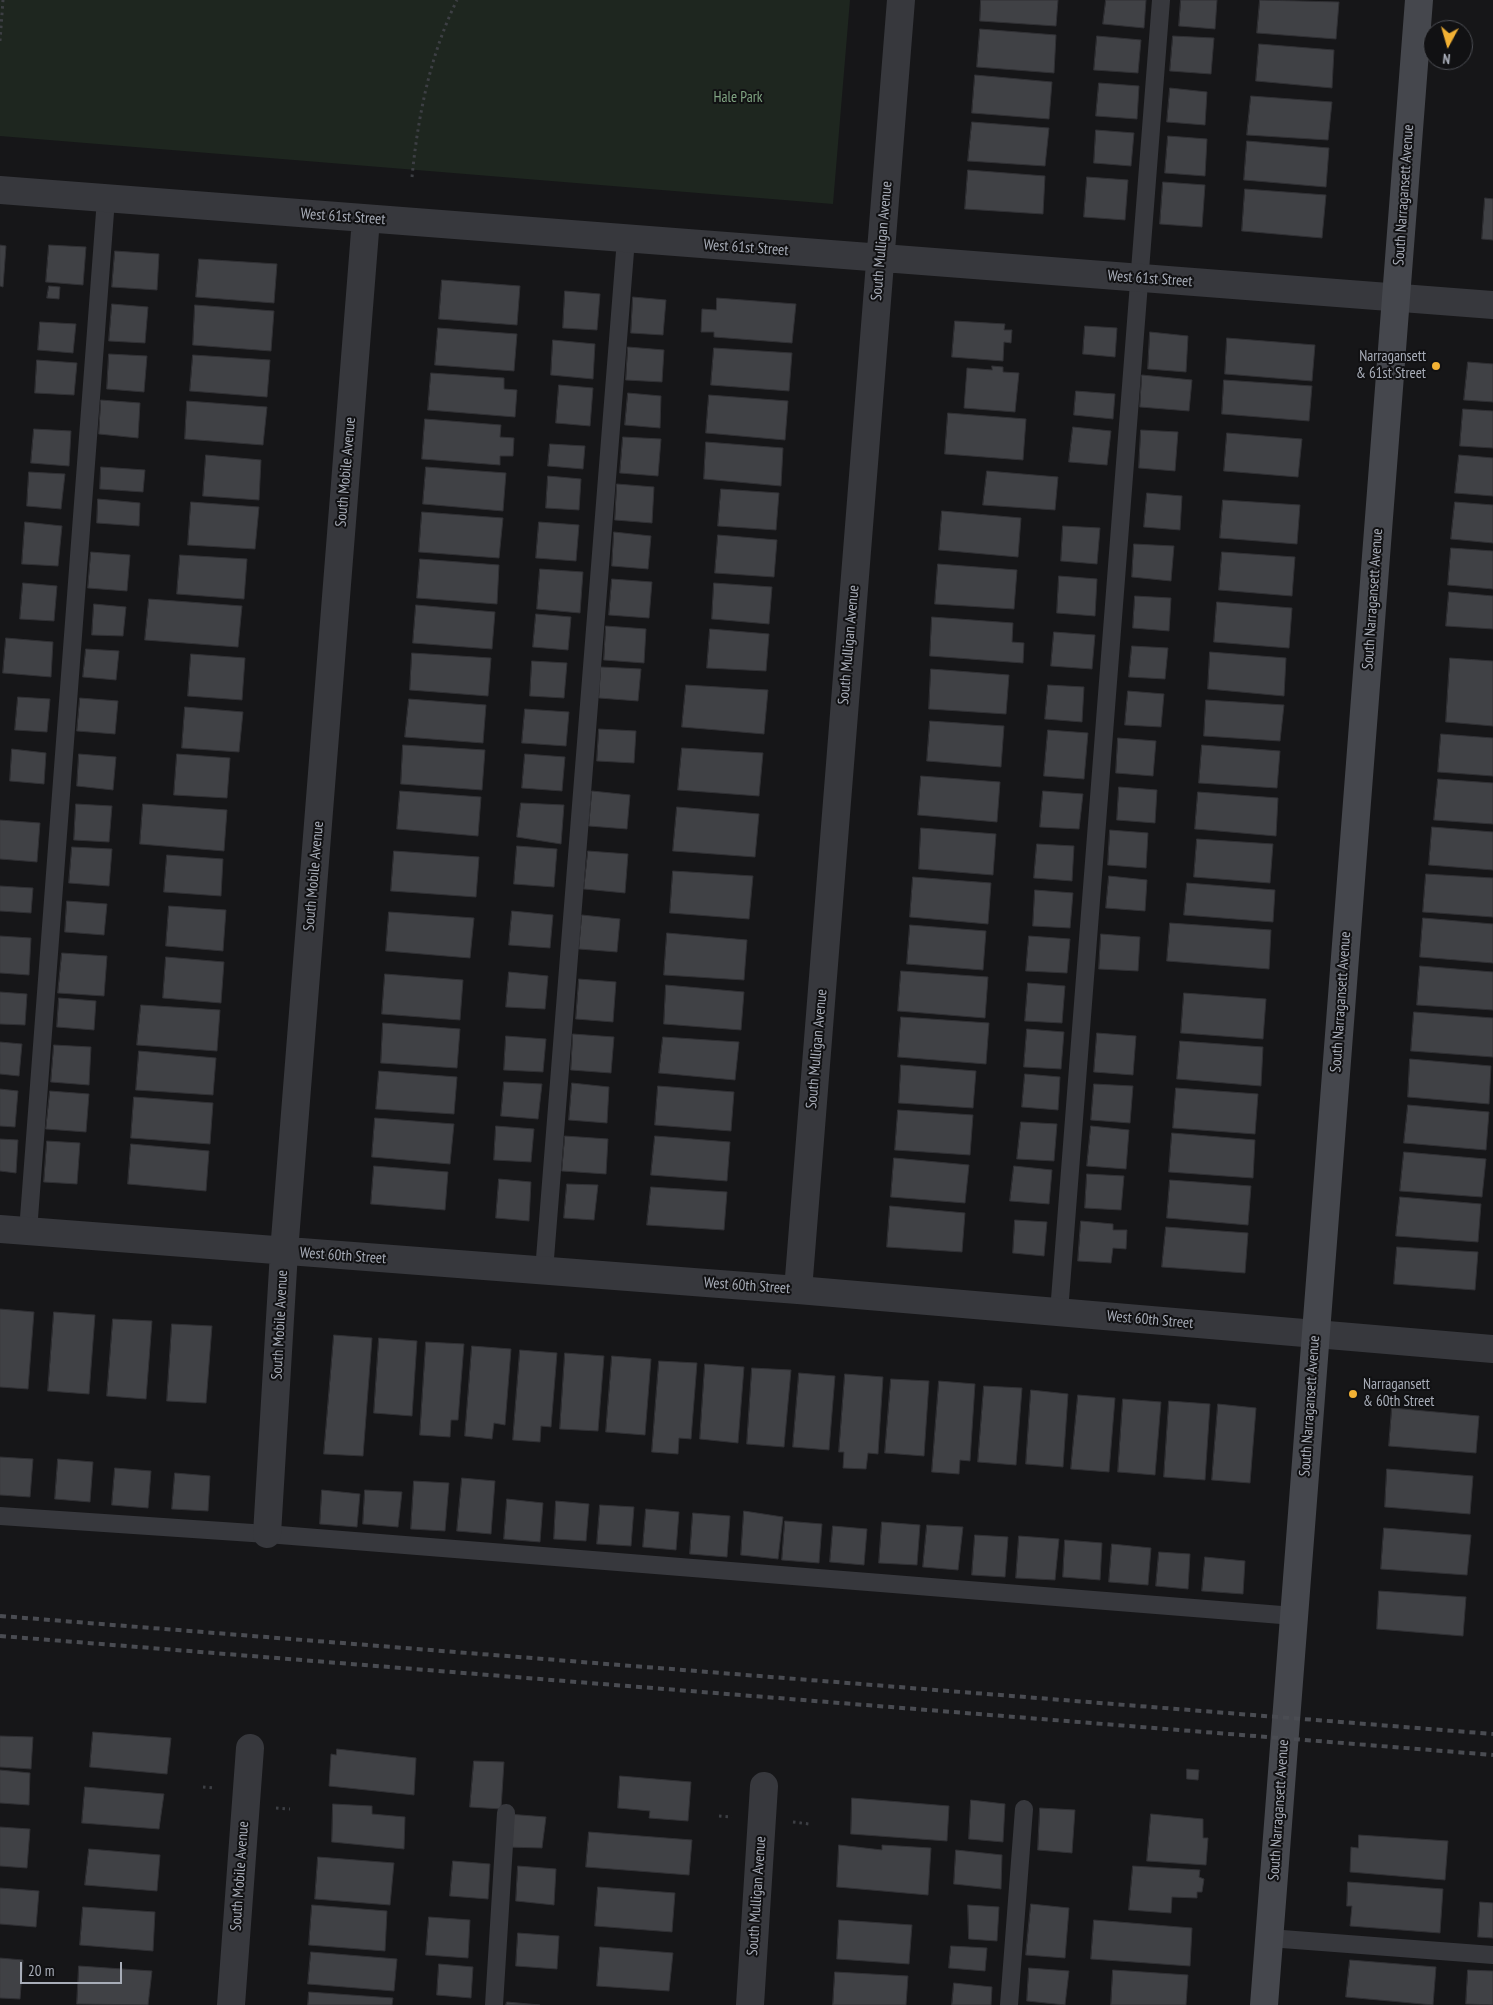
<!DOCTYPE html>
<html>
<head>
<meta charset="utf-8">
<style>
	body { margin:0 }
	#map { position:relative; width:1493px; height:2005px; overflow:hidden; background:#161618; font-family:"PT Sans Narrow",sans-serif }
	canvas { display:block }
	.north { position:absolute; left:1423px; top:20px; width:50px; height:50px; box-sizing:border-box; background:#111113; border:1px solid #4d4f55; border-radius:50%; rotate:186deg; font-size:14px; font-weight:700; line-height:20px; text-align:center; color:#a8adb8 }
	.north::after { content:''; display:block; margin:auto; width:18px; height:22px; background:#f2b134; clip-path:polygon(50% 0,100% 100%,50% 72%,0 100%) }
	.scale { position:absolute; left:20px; top:1962px; width:102px; height:22px; box-sizing:border-box; border:2px solid #a8adb8; border-top:0; padding-left:6px; font-size:15px; line-height:18px; white-space:nowrap; color:#a8adb8; -webkit-text-stroke:4px #111113; paint-order:stroke }
</style>
</head>
<body>
<div id="map">
<canvas width="1493" height="2005"></canvas>
<div class="north">N</div>
<div class="scale">20 m</div>
</div>
<script>
const g = document.querySelector('canvas').getContext('2d');
g.lineJoin = 'round';
function paint(path, color) { g.fillStyle = color; g.fill(path, 'evenodd'); }
function strokePath(path, color, width, dash) { g.strokeStyle = color; g.lineWidth = width; g.lineCap = dash ? 'butt' : 'round'; g.setLineDash(dash || []); g.stroke(path); }
function write(font, color, halo, rows, align = 'center') {
  g.font = font + ' "PT Sans Narrow",sans-serif'; g.lineWidth = 4; g.setLineDash([]); g.textBaseline = 'middle'; g.strokeStyle = halo; g.fillStyle = color; for (const [text, x, y, turn = 0] of rows) {
    g.save(); g.translate(x, y); g.rotate((+turn || 0) * Math.PI / 180); g.textAlign = isNaN(turn) ? turn : align; if (halo) g.strokeText(text, 0, 0); g.fillText(text, 0, 0); g.restore();
  }
}
const green = new Path2D(`
	M0,0h850l-17,204 -833,-68z`);
const building = new Path2D(`
	M981,0h77l-2,26 -76,-5z
	M1106,0h40l-2,28 -41,-4z
	M1181,0h36l-2,29 -36,-3z
	M1260,0l79,2 -3,37 -79,-6z
	M980,29l76,6 -2,38 -77,-6z
	M1097,36l44,4 -3,33 -44,-3z
	M1173,36l41,2 -3,36 -41,-3z
	M1259,44l75,6 -2,38 -76,-7z
	M975,75l77,7 -3,37 -77,-6z
	M1099,83l40,3 -2,33 -41,-3z
	M1170,88l37,4 -2,33 -38,-3z
	M1251,96l81,6 -4,38 -81,-5z
	M972,122l77,6 -4,38 -77,-5z
	M1096,130l38,3 -3,33 -37,-3z
	M1168,136l39,3 -2,37 -40,-3z
	M1247,141l82,7 -3,39 -82,-7z
	M968,170l77,6 -2,38 -78,-5z
	M1087,177l41,3 -3,40 -41,-3z
	M1163,182l42,3 -3,42 -42,-3z
	M1245,189l81,6 -4,43 -80,-7z
	M1485,198l8,1v41l-11,-1z
	M0,245l6,1 -3,41 -3,-1z
	M49,245l37,2 -3,38 -37,-3z
	M115,251l44,3 -2,36 -45,-3z
	M199,259l78,5 -3,39 -78,-6z
	M442,280l78,6 -3,39 -78,-6z
	M49,286l11,1 -1,12 -12,-1z
	M565,291l35,3 -3,36 -34,-2z
	M633,297l33,3 -3,35 -32,-2z
	M717,298l79,6 -4,39 -78,-6v-5h-13l1,-23 14,1z
	M112,304l36,3 -3,36 -36,-2z
	M195,305l79,6 -3,40 -78,-6z
	M955,321l50,3 -1,6h8l-1,13 -7,-1 -1,19 -51,-4z
	M40,322l36,2 -3,29 -35,-3z
	M1085,326l32,2 -2,29 -32,-3z
	M438,328l79,6 -3,37 -79,-6z
	M1150,332l38,4 -2,36 -38,-3z
	M1227,338l88,7 -3,36 -87,-7z
	M553,340l42,4 -2,35 -42,-4z
	M628,347l36,3 -2,32 -36,-2z
	M714,348l78,5 -3,38 -78,-6z
	M109,354l38,2 -3,36 -37,-3z
	M193,355l77,5 -3,37 -77,-6z
	M37,360l40,3 -3,32 -39,-2z
	M1468,362l25,2v38l-29,-2z
	M992,366l11,1v5l16,1 -4,39 -51,-4 3,-40 25,2z
	M431,373l73,5v11l13,1 -2,27 -87,-7z
	M1142,375l50,5 -3,31 -49,-4z
	M1224,380l88,6 -3,35 -87,-7z
	M559,385l34,3 -3,38 -34,-3z
	M1076,391l39,3 -2,25 -39,-4z
	M628,393l33,3 -1,32 -35,-3z
	M709,395l79,6 -3,39 -79,-7z
	M101,400l39,3 -2,35 -39,-4z
	M187,401l80,6 -4,38 -78,-6z
	M1463,409l30,2v37l-33,-2z
	M948,413l78,6 -3,41 -78,-6z
	M425,419l76,6 -1,12 14,1 -1,18h-13v9l-78,-6z
	M1073,427l38,4 -4,34 -38,-3z
	M34,429l37,2 -2,35 -38,-3z
	M1141,430l37,2 -3,39 -36,-3z
	M1227,433l75,6 -4,38 -74,-6z
	M623,437l38,2 -3,37 -38,-3z
	M706,442l77,6 -2,38 -77,-7z
	M550,444l35,2 -2,23 -35,-3z
	M206,455l55,5 -2,40 -56,-4z
	M1459,455l34,3v38l-38,-3z
	M101,467l44,3 -2,22 -43,-3z
	M426,467l80,6 -3,38 -80,-7z
	M987,471l71,6 -3,33 -72,-5z
	M29,472l36,2 -4,35 -34,-3z
	M548,476l33,3 -2,31 -33,-2z
	M617,484l37,3 -2,36 -37,-3z
	M721,489l58,4 -3,37 -58,-4z
	M1147,493l35,3 -2,34 -36,-3z
	M98,499l42,4 -1,23 -42,-3z
	M1223,500l77,5 -3,39 -77,-6z
	M191,502l68,5 -4,42 -67,-4z
	M1455,502l38,3v38l-42,-4z
	M942,511l79,7 -3,39 -79,-7z
	M422,512l81,6 -4,40 -80,-6z
	M25,522l37,4 -4,40 -36,-2z
	M539,522l40,3 -3,36 -40,-3z
	M1063,526l37,2 -3,36 -36,-3z
	M614,532l37,4 -3,33 -36,-3z
	M718,535l59,5 -3,37 -59,-4z
	M1134,544l40,2 -3,35 -39,-4z
	M1451,548l42,3v38l-45,-4z
	M91,552l39,3 -3,36 -39,-3z
	M1222,552l73,5 -3,39 -73,-6z
	M180,555l67,4 -3,40 -67,-5z
	M420,559l79,6 -2,39 -80,-6z
	M938,564l79,6 -3,39 -79,-5z
	M540,569l43,3 -3,41 -43,-4z
	M1059,576l38,3 -2,37 -38,-3z
	M612,579l40,3 -3,36 -40,-3z
	M23,583l34,3 -3,35 -34,-2z
	M714,583l58,4 -3,37 -57,-5z
	M1449,592l44,4v33l-47,-3z
	M1135,596l36,2 -2,33 -36,-3z
	M149,599l93,7 -4,41 -93,-7z
	M1217,602l75,6 -3,40 -75,-6z
	M94,604l32,3 -3,29 -31,-1z
	M416,605l79,7 -3,37 -79,-6z
	M536,614l35,3 -3,33 -35,-3z
	M932,617l81,6 -1,19 12,1 -1,20 -93,-7z
	M606,626l40,3 -2,34 -40,-3z
	M710,629l59,5 -3,37 -59,-3z
	M1054,632l41,3 -3,34 -41,-3z
	M6,638l47,4 -2,35 -48,-4z
	M1132,646l36,2 -3,31 -36,-2z
	M86,649l33,2 -3,29 -33,-3z
	M1210,652l76,6 -2,38 -76,-7z
	M412,653l79,5 -3,38 -78,-6z
	M191,654l54,4 -3,42 -54,-4z
	M1450,658l43,3v65l-47,-4z
	M532,661l35,2 -3,35 -34,-2z
	M601,667l40,2 -3,32 -39,-3z
	M931,669l78,6 -3,39 -77,-5z
	M686,685l82,5 -4,44 -82,-7z
	M1048,685l36,2 -2,35 -37,-3z
	M1128,691l36,3 -3,33 -36,-2z
	M18,697l32,2 -3,33 -32,-2z
	M80,698l38,3 -3,33 -38,-3z
	M409,699l77,6 -3,38 -78,-6z
	M1206,700l78,5 -4,36 -76,-5z
	M185,707l58,5 -4,40 -57,-4z
	M525,709l44,3 -3,34 -44,-3z
	M930,721l74,5 -3,41 -74,-6z
	M599,729l37,2 -2,32 -37,-2z
	M1048,730l40,3 -4,46 -40,-3z
	M1441,734l52,4v38l-55,-4z
	M1118,738l38,3 -3,35 -37,-3z
	M403,745l82,5 -3,40 -81,-6z
	M1202,745l78,6 -3,37 -78,-5z
	M682,748l81,5 -4,43 -81,-6z
	M12,749l34,4 -2,31 -34,-3z
	M79,754l37,3 -3,33 -36,-4z
	M177,754l53,4 -3,40 -53,-3z
	M525,754l40,3 -3,34 -40,-3z
	M921,776l79,6 -3,40 -79,-7z
	M1438,779l55,4v41l-59,-4z
	M1119,787l38,3 -2,33 -38,-3z
	M400,791l81,6 -3,39 -81,-7z
	M592,791l38,4 -3,34 -38,-3z
	M1043,791l40,3 -4,35 -39,-2z
	M1198,792l80,6 -2,38 -81,-7z
	M521,803l43,2 -3,39 -44,-7z
	M76,804l36,2 -3,36 -35,-2z
	M143,804l84,6 -3,41 -84,-7z
	M677,807l82,7 -4,43 -82,-6z
	M0,820l40,3 -3,39 -37,-3z
	M1432,827l61,5v38l-64,-5z
	M921,828l75,6 -3,41 -74,-6z
	M1110,830l38,3 -2,35 -38,-3z
	M1197,839l76,5 -3,39 -76,-6z
	M1037,844l37,2 -2,35 -38,-3z
	M517,846l40,3 -3,38 -40,-3z
	M72,847l40,2 -3,37 -40,-3z
	M394,851l85,6 -3,40 -85,-6z
	M588,851l40,3 -3,39 -41,-4z
	M167,855l56,4 -2,37 -57,-4z
	M673,871l80,5 -4,43 -79,-6z
	M1426,874l67,4v39l-70,-5z
	M1109,876l38,4 -2,31 -39,-3z
	M913,877l78,6 -3,41 -78,-7z
	M1187,883l88,7 -2,32 -89,-7z
	M0,886l33,2 -2,25 -31,-2z
	M1035,890l38,3 -3,35 -37,-2z
	M67,901l40,3 -3,31 -39,-3z
	M169,906l57,4 -3,41 -57,-5z
	M512,911l41,4 -3,33 -41,-3z
	M389,912l85,6 -4,40 -84,-7z
	M582,915l38,4 -3,33 -38,-3z
	M1423,918l70,6v39l-73,-6z
	M1170,923l101,7 -2,39 -102,-8z
	M910,925l76,6 -3,39 -76,-6z
	M667,933l80,7 -3,40 -80,-5z
	M1101,934l39,3 -2,34 -39,-2z
	M0,936l31,2 -2,37 -29,-2z
	M1029,936l41,3 -3,34 -41,-2z
	M62,953l45,3 -3,40 -46,-3z
	M166,957l58,5 -3,41 -58,-5z
	M1420,966l73,6v38l-76,-5z
	M901,971l87,6 -3,41 -87,-7z
	M509,972l39,4 -3,33 -39,-2z
	M385,974l78,6 -3,40 -78,-6z
	M579,979l37,3 -3,40 -37,-3z
	M1028,983l37,3 -3,37 -37,-2z
	M666,985l78,7 -3,38 -77,-6z
	M0,992l27,2 -2,31 -25,-1z
	M1184,993l82,6 -3,40 -82,-6z
	M59,998l37,3 -2,29 -37,-3z
	M141,1005l79,5 -3,41 -80,-6z
	M1414,1012l79,6v39l-82,-6z
	M901,1017l88,6 -3,41 -88,-7z
	M383,1023l77,6 -3,39 -76,-5z
	M1027,1029l37,3 -3,37 -37,-2z
	M1097,1033l39,3 -3,39 -39,-3z
	M573,1034l41,3 -3,36 -40,-3z
	M506,1036l40,3 -3,33 -39,-2z
	M663,1037l76,5 -4,38 -76,-7z
	M1180,1041l83,6 -2,39 -84,-7z
	M0,1042l22,2 -3,32 -19,-2z
	M54,1045l37,2 -2,38 -38,-3z
	M139,1051l77,7 -3,37 -77,-5z
	M1410,1059l81,7 -2,38 -81,-7z
	M901,1065l75,6 -3,37 -74,-5z
	M379,1071l78,6 -3,37 -78,-5z
	M1025,1074l35,3 -2,33 -36,-3z
	M504,1082l38,2 -4,35 -37,-3z
	M572,1083l37,4 -2,36 -38,-3z
	M1094,1084l39,2 -3,37 -39,-3z
	M658,1086l76,6 -3,39 -76,-6z
	M1176,1088l82,6 -3,40 -82,-6z
	M0,1089l18,2 -3,36 -15,-1z
	M50,1091l39,3 -3,38 -40,-3z
	M134,1097l79,6 -3,41 -79,-6z
	M1408,1105l81,7 -3,38 -82,-7z
	M898,1110l75,5 -3,40 -75,-5z
	M375,1118l79,6 -4,40 -78,-7z
	M1021,1122l36,2 -3,37 -37,-2z
	M496,1126l38,3 -3,33 -37,-2z
	M1091,1126l38,4 -3,39 -39,-3z
	M1172,1133l83,7 -2,38 -84,-6z
	M565,1136l43,3 -2,35 -44,-3z
	M655,1136l75,6 -3,39 -76,-6z
	M0,1139l18,1 -2,33 -16,-2z
	M47,1141l33,2 -3,41 -33,-2z
	M131,1144l78,7 -3,40 -78,-7z
	M1404,1152l82,7 -4,38 -82,-6z
	M894,1158l75,7 -4,38 -74,-6z
	M374,1166l74,6 -3,38 -74,-6z
	M1014,1166l38,4 -3,34 -39,-3z
	M1087,1174l37,2 -3,34 -36,-2z
	M499,1179l32,3 -2,39 -33,-3z
	M1170,1180l81,6 -3,39 -81,-7z
	M567,1184l31,1 -4,35 -30,-2z
	M651,1187l76,5 -3,38 -77,-5z
	M1400,1197l81,7 -3,38 -82,-6z
	M890,1206l75,7 -3,39 -75,-5z
	M1015,1220l32,2 -3,34 -31,-3z
	M1081,1221l32,3v6h14l-1,19 -13,-1 -2,15 -33,-2z
	M1166,1227l82,6 -3,40 -83,-6z
	M1397,1247l81,5 -3,38 -81,-6z
	M0,1309l34,3 -6,77 -28,-2z
	M54,1312l41,3 -6,79 -41,-3z
	M113,1319l39,2 -6,78 -39,-3z
	M172,1324l40,2 -6,77 -39,-2z
	M334,1335l38,3 -9,118 -39,-2z
	M379,1338l38,3 -5,75 -38,-3z
	M426,1342l38,2 -6,76h-7l-1,17 -30,-2z
	M472,1346l39,3 -6,76 -11,-2 -2,16 -27,-3z
	M520,1350l37,3 -6,74 -10,-1 -1,16 -27,-2z
	M565,1353l39,3 -6,75 -38,-2z
	M612,1356l39,3 -6,76 -39,-3z
	M659,1361l38,2 -6,76 -12,-1 -1,16 -26,-2z
	M705,1364l39,3 -6,76 -38,-4z
	M752,1368l39,2 -7,77 -37,-3z
	M799,1373l36,3 -6,74 -36,-3z
	M845,1374l38,3 -5,77 -10,-1 -2,16 -23,-1 1,-16h-5z
	M891,1379l38,2 -5,75 -39,-3z
	M939,1381l36,3 -5,77 -10,-1 -1,14 -27,-2z
	M984,1386l38,2 -6,77 -38,-3z
	M1031,1390l37,4 -5,73 -37,-3z
	M1078,1395l37,3 -6,74 -38,-3z
	M1123,1399l38,3 -6,73 -37,-3z
	M1169,1401l41,3 -5,76 -41,-3z
	M1218,1404l38,4 -6,75 -38,-3z
	M1392,1408l87,8 -3,37 -87,-7z
	M0,1457l33,2 -3,38 -30,-2z
	M58,1459l35,3 -3,40 -35,-3z
	M115,1468l36,3 -3,37 -36,-3z
	M1387,1469l86,7 -3,38 -85,-7z
	M175,1473l35,3 -2,35 -36,-2z
	M462,1478l33,3 -4,53 -34,-3z
	M414,1481l35,2 -4,48 -34,-2z
	M322,1490l38,4 -3,33 -37,-3z
	M365,1490l37,2 -4,35 -35,-3z
	M507,1499l36,4 -3,39 -36,-3z
	M556,1501l33,3 -3,37 -32,-2z
	M600,1505l34,2 -3,39 -34,-2z
	M646,1509l33,3 -3,38 -33,-3z
	M744,1511l39,6 -5,42 -37,-4z
	M693,1513l37,3 -3,41 -37,-3z
	M785,1521l37,3 -3,39 -37,-3z
	M882,1522l38,3 -3,40 -38,-2z
	M927,1525l36,2 -5,43 -35,-3z
	M833,1526l34,3 -3,36 -34,-3z
	M1384,1528l87,7 -4,40 -86,-6z
	M975,1535l33,2 -3,40 -33,-2z
	M1019,1536l40,3 -4,41 -39,-2z
	M1065,1540l37,3 -2,37 -37,-3z
	M1112,1544l39,4 -3,37 -39,-3z
	M1159,1552l31,2 -2,35 -32,-3z
	M1205,1557l40,4 -2,33 -41,-3z
	M1379,1591l87,6 -3,39 -86,-7z
	M93,1732l78,6 -4,36 -77,-7z
	M0,1736l33,1 -2,32 -31,-2z
	M337,1749l79,9 -2,37 -85,-9 2,-32 5,1z
	M474,1761l30,1 -3,47 -31,-2z
	M1187,1769l12,1 -1,10 -11,-1z
	M0,1770l30,3 -1,32 -29,-2z
	M620,1776l71,6 -3,39 -39,-3 1,-7 -32,-3z
	M85,1787l79,7 -5,35 -77,-6z
	M852,1798l97,8 -2,35 -96,-7z
	M971,1800l34,4 -2,38 -34,-3z
	M333,1804l39,2v8l33,3 -1,32 -72,-7z
	M1040,1808l35,2 -3,43 -34,-3z
	M508,1814l38,3 -4,31 -37,-1z
	M1151,1814l52,5v19h5l-2,27 -59,-4z
	M0,1827l30,2 -3,39 -27,-2z
	M589,1832l103,8 -3,35 -103,-8z
	M1359,1835l89,6 -3,39 -95,-8 1,-25 7,1z
	M839,1845l43,5v-5l49,3 -3,47 -91,-8z
	M89,1849l71,6 -3,36 -72,-6z
	M956,1850l46,5 -1,34 -47,-5z
	M318,1857l76,6 -4,42 -75,-6z
	M453,1861l37,3 -2,35 -38,-3z
	M518,1866l38,3 -2,36 -38,-4z
	M1133,1866l67,4 -1,7 5,2 -2,13h-5v6l-25,-1 -1,16 -42,-3z
	M1348,1882l95,7 -3,44 -90,-7 2,-20h-5z
	M598,1887l77,6 -3,39 -77,-6z
	M0,1888l39,3 -3,36 -36,-3z
	M1480,1902l13,1v35l-15,-1z
	M1031,1904l38,4 -4,50 -39,-3z
	M312,1905l75,6 -2,40 -76,-6z
	M968,1905l31,2 -2,34 -28,-2z
	M83,1907l72,5 -2,39 -73,-6z
	M429,1917l41,3 -2,38 -42,-3z
	M839,1920l73,5 -3,39 -72,-5z
	M1094,1920l98,8 -2,38 -99,-7z
	M518,1933l41,3 -2,33 -41,-3z
	M951,1946l36,2 -2,23 -36,-3z
	M600,1947l73,6 -4,38 -72,-5z
	M311,1952l86,7 -3,32 -86,-7z
	M0,1958l23,2 -3,39 -20,-1z
	M1350,1960l86,7 -3,38 -87,-8z
	M439,1964l34,3 -2,31 -34,-3z
	M79,1966l73,5 -4,34 -71,-1z
	M1029,1968l40,3 -4,34 -38,-4z
	M1113,1970l75,5 -2,30h-75z
	M1468,1970l25,1v34l-27,-1z
	M835,1972l73,4 -2,29h-73z
	M954,1983l38,4 -1,18h-39z
	M309,1992l84,6 -1,7h-84z
	M507,2002l33,3h-34z`);
const path = new Path2D(`
	M0,41l3,-41
	M412,177c6,-61 18,-122 45,-177
	M203,1787l12,1
	M276,1808l14,1
	M719,1816l13,1
	M793,1822l16,2`);
const lane = new Path2D(`
	M28,1231l78,-1032
	M544,1271l82,-1032
	M1059,1312l102,-1312
	M0,1516l267,18 1027,82
	M1269,1938l224,17
	M494,2005l12,-192
	M1009,2005l15,-196`);
const street = new Path2D(`
	M0,190l1493,115
	M0,1229l798,61 695,59
	M798,1290l103,-1290
	M267,1534l17,-282 82,-1033
	M231,2005l19,-257
	M750,2005l14,-219`);
const secondary = new Path2D(`
	M1264,2005l155,-2005`);
const rail = new Path2D(`
	M0,1616l1493,118
	M0,1636l1493,119`);
const markers = [
	[1436,366,5,"#f2b134"],
	[1353,1394,5,"#f2b134"]
];
const parkNames = [
	["Hale Park",738,98]
];
const streetNames = [
	["South Narragansett Avenue",1404,195,-86],
	["West 61st Street",343,217,4],
	["South Mulligan Avenue",882,241,-85],
	["West 61st Street",746,248,4],
	["West 61st Street",1150,279,4],
	["South Mobile Avenue",346,472,-85],
	["South Narragansett Avenue",1373,599,-86],
	["South Mulligan Avenue",849,645,-85],
	["South Mobile Avenue",314,876,-85],
	["South Narragansett Avenue",1341,1002,-86],
	["South Mulligan Avenue",817,1049,-85],
	["West 60th Street",343,1256,4],
	["West 60th Street",747,1286,4],
	["West 60th Street",1150,1320,5],
	["South Mobile Avenue",280,1325,-87],
	["South Narragansett Avenue",1310,1406,-86],
	["South Narragansett Avenue",1279,1810,-86],
	["South Mobile Avenue",240,1876,-86],
	["South Mulligan Avenue",757,1896,-86]
];
const poiNames = [
	["Narragansett",1426,357],
	["& 61st Street",1426,374],
	["Narragansett",1363,1385,"left"],
	["& 60th Street",1363,1402,"left"]
];
paint(green, '#1e261f');
paint(building, '#404145');
strokePath(building, '#303034', 1);
strokePath(path, '#3d3f44', 3, [2.5, 4]);
strokePath(lane, '#37383d', 18);
strokePath(street, '#37383d', 28);
strokePath(secondary, '#45474d', 28);
strokePath(rail, '#4a4c52', 4, [6, 5]);
for (const [x, y, r, color] of markers) { const dot = new Path2D(); dot.arc(x, y, r, 0, 2 * Math.PI); g.fillStyle = color; g.fill(dot); strokePath(dot, '#111113', 2); }
write('15px', '#7fa381', '#111113', parkNames);
write('15px', '#a8adb8', '#111113', streetNames);
write('15px', '#a8adb8', '#111113', poiNames, 'right');
</script>
</body>
</html>
